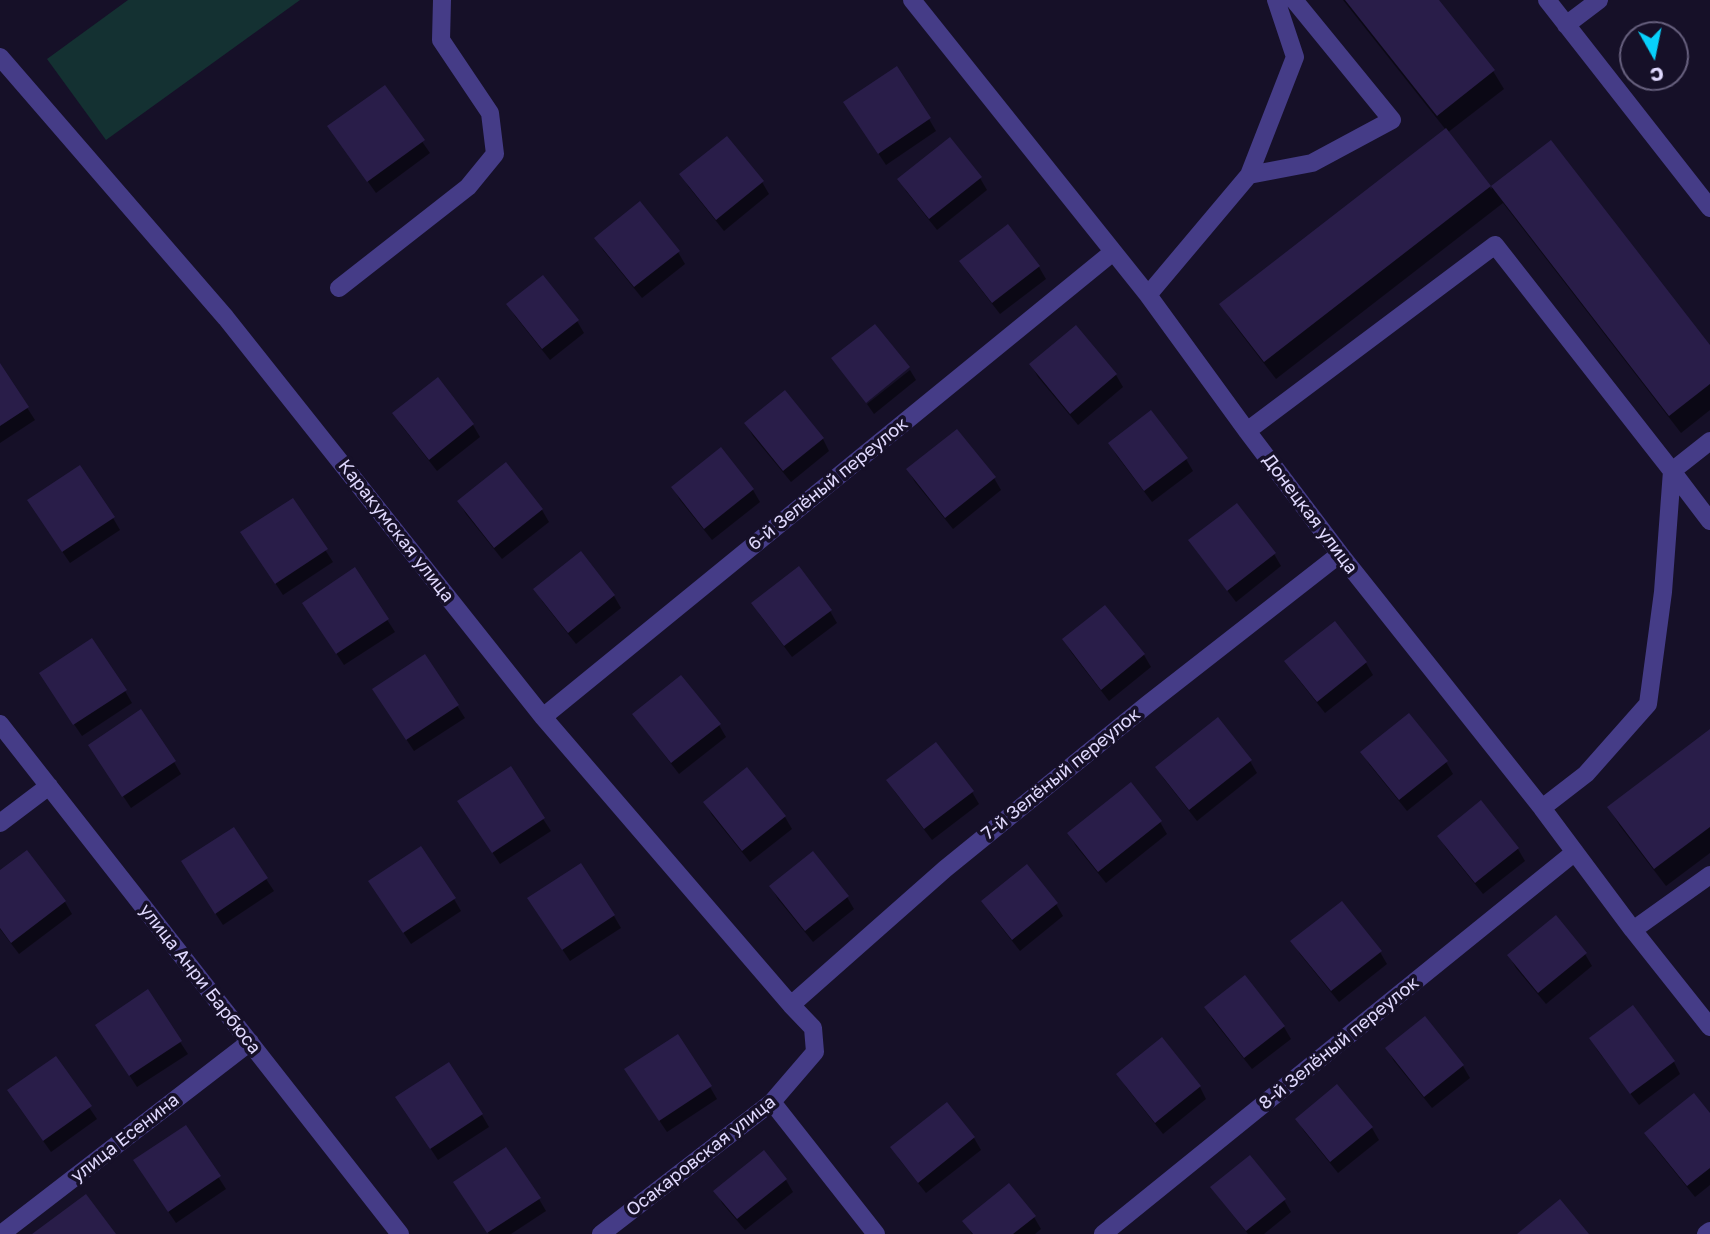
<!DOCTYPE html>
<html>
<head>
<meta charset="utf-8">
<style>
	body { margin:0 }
	#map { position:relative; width:1710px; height:1234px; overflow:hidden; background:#161028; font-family:"Golos Text",sans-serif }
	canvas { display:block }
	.north { position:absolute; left:1619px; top:21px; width:70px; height:70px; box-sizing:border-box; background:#161028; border:2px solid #67607e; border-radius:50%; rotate:171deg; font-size:19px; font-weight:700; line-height:28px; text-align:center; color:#e0d9fe }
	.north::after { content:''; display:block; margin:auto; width:24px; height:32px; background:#08d0fb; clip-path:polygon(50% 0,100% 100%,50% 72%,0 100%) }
</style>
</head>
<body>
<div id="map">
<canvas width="1710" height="1234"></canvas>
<div class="north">С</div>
</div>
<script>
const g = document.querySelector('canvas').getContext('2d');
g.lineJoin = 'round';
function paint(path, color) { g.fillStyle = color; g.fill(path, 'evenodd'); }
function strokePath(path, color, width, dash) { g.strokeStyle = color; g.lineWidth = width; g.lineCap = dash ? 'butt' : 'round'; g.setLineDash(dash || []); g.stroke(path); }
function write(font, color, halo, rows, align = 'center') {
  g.font = font + ' "Golos Text",sans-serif'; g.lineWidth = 7; g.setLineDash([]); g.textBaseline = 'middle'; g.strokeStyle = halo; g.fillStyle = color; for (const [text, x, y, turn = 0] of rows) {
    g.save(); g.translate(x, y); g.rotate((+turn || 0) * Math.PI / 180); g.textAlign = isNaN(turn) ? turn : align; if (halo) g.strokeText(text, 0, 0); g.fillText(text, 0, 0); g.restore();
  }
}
const green = new Path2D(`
	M128,0h172l-194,140 -59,-81z`);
const shadow = new Path2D(`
	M1343,0h94l56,71 11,18 -57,44 44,56 60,-46 159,205v62l-29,23 -178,-230 -227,176 -44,-57 -11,-18 225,-174z
	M384,87l46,66 -54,40 -39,-55z
	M852,114l77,5 7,12 -50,34z
	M949,140l31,38 7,12 -50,40 -31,-39 -6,-12z
	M682,174l80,8 7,12 -45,37 -36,-45z
	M1007,226l32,41 7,12 -46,35 -32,-41 -7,-12z
	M596,238l82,14 7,12 -43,34 -39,-48z
	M508,304l69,17 7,12 -34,27 -35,-44z
	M1076,327l40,48 7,12 -45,38 -40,-48 -7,-12z
	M0,366l35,54 -35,23z
	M910,370l6,10 -42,34 -7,-10z
	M437,379l36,46 7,12 -43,34 -36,-46 -7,-12z
	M746,424l77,15 6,12 -38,31 -38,-46z
	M1110,444l76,15 7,12 -41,31 -35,-46z
	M721,450l32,40 7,12 -48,38 -32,-40 -7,-12z
	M908,470l86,8 7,12 -48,39 -38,-47z
	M293,500l40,62 -50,33 -33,-50z
	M459,502l83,8 7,12 -47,37 -36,-45z
	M36,513l77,5 7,12 -50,33z
	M1198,552l76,2 7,12 -45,36z
	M580,554l34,42 7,12 -45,36 -34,-43 -6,-12z
	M355,570l40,62 -51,33 -33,-50z
	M753,603l77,8 7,12 -45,34 -32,-42z
	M1105,607l39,48 7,12 -42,34 -38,-49 -7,-12z
	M1335,624l31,39 7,12 -48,38 -31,-39 -7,-12z
	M425,656l40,62 -51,33 -33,-50z
	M48,686l77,5 7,12 -50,33z
	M635,714l84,11 7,12 -47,37 -37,-48z
	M1710,731v122l-44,33 -46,-60 -11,-18z
	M1362,752l84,10 7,12 -46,37 -38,-47z
	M97,757l77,5 7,12 -50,34z
	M1250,761l7,12 -60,48 -33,-42 -7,-12z
	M510,769l41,62 -51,33 -33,-50z
	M888,780l84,12 7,12 -47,36 -37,-48z
	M705,803l80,14 7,12 -42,33 -38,-47z
	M1160,822l7,12 -61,49 -30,-37 -7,-12z
	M233,829l41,62 -51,34 -33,-51z
	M1439,836l79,13 7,12 -42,33 -37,-46z
	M26,852l39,50 7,12 -53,40 -19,-25v-57z
	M813,854l34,43 7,12 -41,33 -35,-43 -7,-12z
	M377,893l77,6 7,12 -50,33z
	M983,901l73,3 7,12 -43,35 -30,-38z
	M536,910l78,6 7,12 -51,33z
	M1293,942l87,10 7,12 -48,38 -39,-48z
	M1585,954l7,12 -46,38 -30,-36 -7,-12z
	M147,992l41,62 -51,33 -33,-50z
	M1206,1008l78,19 7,12 -39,30 -39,-49z
	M1633,1008l41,54 6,12 -41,31 -41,-54 -7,-12z
	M1387,1049l76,17 7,12 -38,30 -38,-47z
	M56,1059l41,60 -46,33 -35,-49z
	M1119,1075l81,12 6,12 -43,35 -37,-47z
	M633,1082l77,5 7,12 -50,33z
	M1337,1087l35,41 7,12 -41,33 -34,-42 -7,-12z
	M946,1104l28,34 7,12 -55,43 -27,-34 -7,-12z
	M405,1110l77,5 7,12 -51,33z
	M1710,1116v69l-15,12 -42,-52 -7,-12z
	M186,1127l40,62 -50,34 -34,-50z
	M1250,1158l34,42 7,12 -27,22h-16l-28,-35 -7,-12z
	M786,1180l7,12 -48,38 -23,-27 -6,-12z
	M462,1194l77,5 7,12 -35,23h-22z
	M1034,1217l7,12 -6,5h-63l-8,-13z`);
const building = new Path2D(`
	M1345,0h94l56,70 -58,46z
	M897,66l34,52 -53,36 -35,-52z
	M385,85l40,55 -58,42 -40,-56z
	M1446,128l45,58 -227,176 -45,-58z
	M727,136l37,45 -48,39 -37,-46z
	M950,137l32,40 -53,42 -32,-40z
	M1551,140l159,205v39l-41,32 -178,-230z
	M640,201l40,50 -46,36 -40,-49z
	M1008,224l32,42 -48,37 -33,-42z
	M543,275l36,45 -37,29 -36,-45z
	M875,324l35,43 -44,36 -35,-45z
	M1076,325l41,49 -47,40 -41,-50z
	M0,363l29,44 -29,19z
	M438,377l36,47 -45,36 -37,-47z
	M785,390l39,48 -41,33 -39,-48z
	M1151,410l37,48 -44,33 -36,-48z
	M957,429l39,48 -51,41 -39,-49z
	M721,447l33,42 -50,40 -33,-42z
	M506,462l37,47 -49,39 -37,-47z
	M80,465l35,52 -53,35 -35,-52z
	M293,498l35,51 -53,35 -35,-52z
	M1237,503l39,50 -49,38 -39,-51z
	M581,551l34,44 -47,38 -35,-44z
	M799,566l33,44 -48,36 -33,-43z
	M355,567l34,52 -53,35 -34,-51z
	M1105,605l40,49 -44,36 -39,-51z
	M1335,621l32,41 -50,40 -33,-41z
	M92,638l35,52 -54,35 -34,-52z
	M425,654l34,51 -53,35 -34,-51z
	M681,675l40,49 -50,39 -39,-49z
	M141,709l35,52 -54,36 -34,-52z
	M1409,713l39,48 -49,39 -39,-48z
	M1218,717l34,43 -63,50 -34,-43z
	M1710,729v98l-56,42 -47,-62z
	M936,742l38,49 -50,38 -38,-49z
	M511,766l34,52 -53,35 -35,-52z
	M747,767l39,49 -44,35 -39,-49z
	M1131,782l31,39 -64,51 -31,-39z
	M1481,800l38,48 -44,35 -38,-47z
	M234,827l34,51 -53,36 -34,-53z
	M421,846l35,52 -53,35 -35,-52z
	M27,850l39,51 -55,42 -11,-15v-58z
	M813,851l36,45 -44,35 -36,-45z
	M581,863l34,52 -53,35 -35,-52z
	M1027,864l31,39 -46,37 -31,-39z
	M1342,901l40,50 -51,40 -41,-50z
	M1556,915l31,38 -49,40 -31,-38z
	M1245,975l40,51 -41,32 -40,-51z
	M148,989l34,52 -53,35 -34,-51z
	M1633,1005l42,56 -45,33 -41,-56z
	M1425,1016l39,49 -40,32 -39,-49z
	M678,1034l34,52 -53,35 -35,-52z
	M1162,1037l39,49 -46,37 -39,-49z
	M56,1056l36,50 -49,35 -36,-51z
	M449,1062l34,52 -53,35 -35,-52z
	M1337,1084l36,43 -43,35 -35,-43z
	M1694,1093l16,20v55l-23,18 -43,-53z
	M947,1102l28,35 -57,46 -28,-36z
	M186,1125l35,51 -53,36 -35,-52z
	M506,1147l35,51 -54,35 -34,-51z
	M764,1150l23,29 -50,40 -24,-28z
	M1250,1155l36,44 -40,32 -36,-44z
	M1009,1183l27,33 -23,18h-40l-11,-13z
	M86,1194l30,40h-84z
	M1560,1199l29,35h-72z`);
const minor = new Path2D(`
	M912,0l236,295 99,136 93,123 202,254 91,122 77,97
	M1547,0l163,208
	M1566,25l33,-25
	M0,57l226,261 317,399 248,288 22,23 2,24 -43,50 -171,132
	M1249,175l63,-12 80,-43 -98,-120
	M339,288l129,-101 27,-33 -5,-41 -49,-73 1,-40
	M1148,295l101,-120 46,-118 -19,-57
	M1247,431l248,-186 177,226 38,-30
	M543,717l570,-465
	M0,724l400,510
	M1542,808l44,-34 62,-70 15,-112 9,-121 38,50
	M0,823l49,-37
	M1633,930l77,-55
	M791,1005l154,-136 203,-165 192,-150
	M772,1102l104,132
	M1,1234l249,-192
	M1103,1234l472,-382
	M1706,1234l4,-3`);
const streetNames = [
	["6-й Зелёный переулок",828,484,-39],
	["Донецкая улица",1310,514,53],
	["Каракумская улица",396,531,52],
	["7-й Зелёный переулок",1061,774,-39],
	["улица Анри Барбюса",200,979,52],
	["8-й Зелёный переулок",1339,1043,-39],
	["улица Есенина",125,1138,-38],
	["Осакаровская улица",701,1156,-38]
];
paint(green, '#143132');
paint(shadow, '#0007');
paint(building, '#291d49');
strokePath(minor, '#453c87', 18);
write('18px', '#e0d9fe', '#161028', streetNames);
</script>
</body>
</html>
